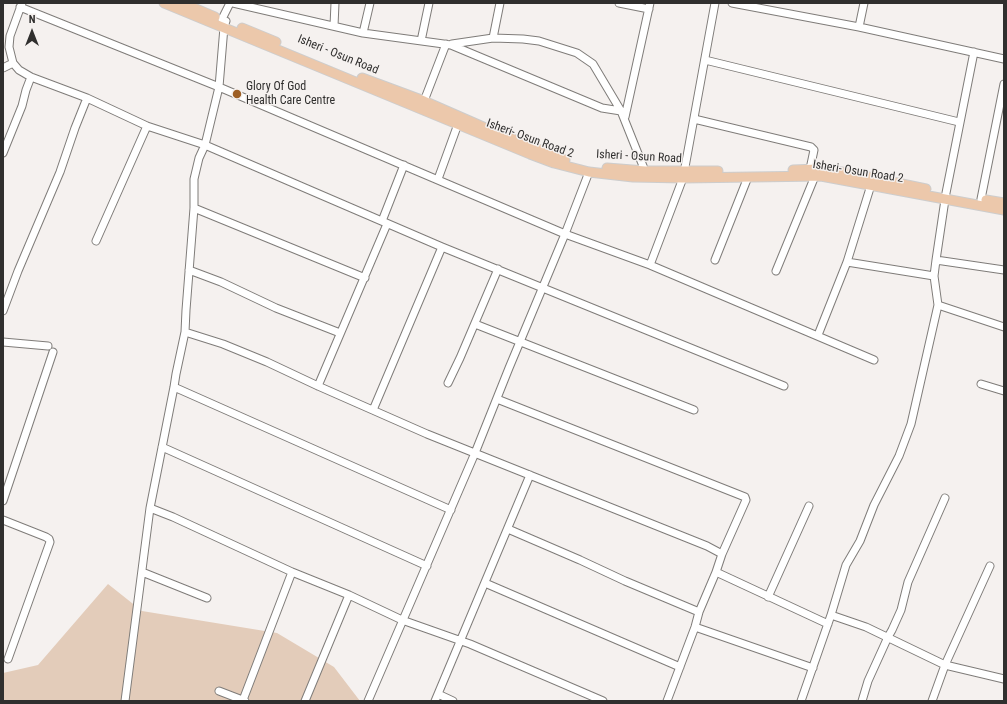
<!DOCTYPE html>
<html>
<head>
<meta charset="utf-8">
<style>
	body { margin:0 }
	#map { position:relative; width:1007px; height:704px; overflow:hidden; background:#f5f1ef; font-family:"Roboto Condensed",sans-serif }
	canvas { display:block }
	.frame { position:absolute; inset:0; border:4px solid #302f2e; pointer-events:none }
	.north { position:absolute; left:12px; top:12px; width:40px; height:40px; -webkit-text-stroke:3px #f5f1ef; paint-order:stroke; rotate:0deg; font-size:11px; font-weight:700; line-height:16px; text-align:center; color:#302f2e }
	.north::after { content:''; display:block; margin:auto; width:14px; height:18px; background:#302f2e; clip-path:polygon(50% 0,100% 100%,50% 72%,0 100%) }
</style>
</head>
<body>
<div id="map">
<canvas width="1007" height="704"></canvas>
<div class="frame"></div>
<div class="north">N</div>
</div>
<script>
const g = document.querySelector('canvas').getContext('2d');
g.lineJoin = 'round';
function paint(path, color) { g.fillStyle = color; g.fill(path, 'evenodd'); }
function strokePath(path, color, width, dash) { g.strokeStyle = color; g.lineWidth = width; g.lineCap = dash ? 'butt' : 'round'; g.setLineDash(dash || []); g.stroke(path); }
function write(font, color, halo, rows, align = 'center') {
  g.font = font + ' "Roboto Condensed",sans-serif'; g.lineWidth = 3; g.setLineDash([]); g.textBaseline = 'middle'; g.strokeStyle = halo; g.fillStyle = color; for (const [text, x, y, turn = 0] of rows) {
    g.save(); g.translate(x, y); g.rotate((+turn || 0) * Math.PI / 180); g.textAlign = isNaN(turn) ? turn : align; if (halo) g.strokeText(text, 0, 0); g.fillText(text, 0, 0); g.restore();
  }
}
const green = new Path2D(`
	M108,584l34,27 135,22 57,34 26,34h-357v-28l35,-8z`);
const minor = new Path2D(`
	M22,3l-12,33 -1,11 4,16 6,7 12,7 56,21 60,28 58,19 237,102 342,139
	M233,3l130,30 88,12 151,63 19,3
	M619,3l30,6
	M732,3l127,24 145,32
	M20,7l199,80 346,147 85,31 224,95
	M222,19l8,-16
	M334,26l1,-23
	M859,27l5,-24
	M363,33l7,-30
	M493,38l7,-35
	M421,41l8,-38
	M452,44l41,-6 30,1 16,2 38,12 16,11 28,47 24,60
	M974,52l-28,141 -10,67 -2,16 4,29 66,22
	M705,60l254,62
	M3,68l10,-5
	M424,101l22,-57
	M625,117l25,-114
	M694,119l117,28 3,3 -4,19
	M3,153l19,-47 4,-16 5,-13
	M438,179l20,-55
	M981,199l23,-115
	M194,208l171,70
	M382,221l22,-56
	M96,241l51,-115
	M715,260l33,-83
	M936,260l68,10
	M847,262l87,14
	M650,265l33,-87 32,-175
	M189,270l32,12 55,26 64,25
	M776,271l39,-95
	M3,311l15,-40 42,-99 15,-44 12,-30
	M475,324l219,86
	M185,332l38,12 44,18 51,24 109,48 280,112 15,8
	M818,335l29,-73 24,-77
	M3,342l45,4
	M448,383l12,-25 38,-89
	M981,384l23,7
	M318,386l69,-162
	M174,387l277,123
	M497,399l248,98 1,3 -24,54 -6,18 112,52
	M373,410l69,-163
	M162,447l265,119
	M3,501l50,-149
	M150,508l23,9 119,55 57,23 53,25 68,24 133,57
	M3,520l43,17 3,2 1,3 -42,117
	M508,529l72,31 45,21 74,31
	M142,572l65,26
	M485,583l195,84
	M768,597l41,-91
	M831,615l35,12 79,38 59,14
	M695,627l118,41
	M219,691l26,10
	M438,694l15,7
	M243,700l49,-128
	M125,701l25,-193 24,-121 2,-13 9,-42 1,-22 8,-102v-29l5,-21 6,-13 14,-58 5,-60 2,-6
	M305,701l44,-106
	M368,701l107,-248 34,-85 56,-134 24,-62
	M435,701l95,-226
	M667,701l28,-74 4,-15 17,-40
	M801,701l30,-86 15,-50 14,-24 14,-36 25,-49 12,-32 27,-119
	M862,701l6,-20 20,-44 4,-7 9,-20 7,-28 37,-84
	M932,701l13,-36 45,-99`);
const major = new Path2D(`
	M164,3l366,151 24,9 35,9 44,5 50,1 138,-2 183,34
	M182,3l33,14
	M242,28l34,14
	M362,78l62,23 64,28 77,31
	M607,168l38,3h73
	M793,170l25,-1 31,4 77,16
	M986,200l18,3`);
const markers = [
	[237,94,5,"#9d5f25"]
];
const streetNames = [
	["Isheri - Osun Road",338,55,22],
	["Isheri- Osun Road 2",530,139,20],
	["Isheri - Osun Road",639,157,3],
	["Isheri- Osun Road 2",858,172,9]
];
const poiNames = [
	["Glory Of God",246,87],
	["Health Care Centre",246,101]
];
paint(green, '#e3ccba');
strokePath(minor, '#7f7c79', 9);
strokePath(major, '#cdcdcd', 11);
strokePath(minor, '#fff', 7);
strokePath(major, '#ecc8ab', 9);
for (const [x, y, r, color] of markers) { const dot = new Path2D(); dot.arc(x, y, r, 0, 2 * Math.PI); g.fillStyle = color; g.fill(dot); strokePath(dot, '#f5f1ef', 1.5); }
write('12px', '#302f2e', '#f5f1ef', streetNames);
write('12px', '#302f2e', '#f5f1ef', poiNames, 'left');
</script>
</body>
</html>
